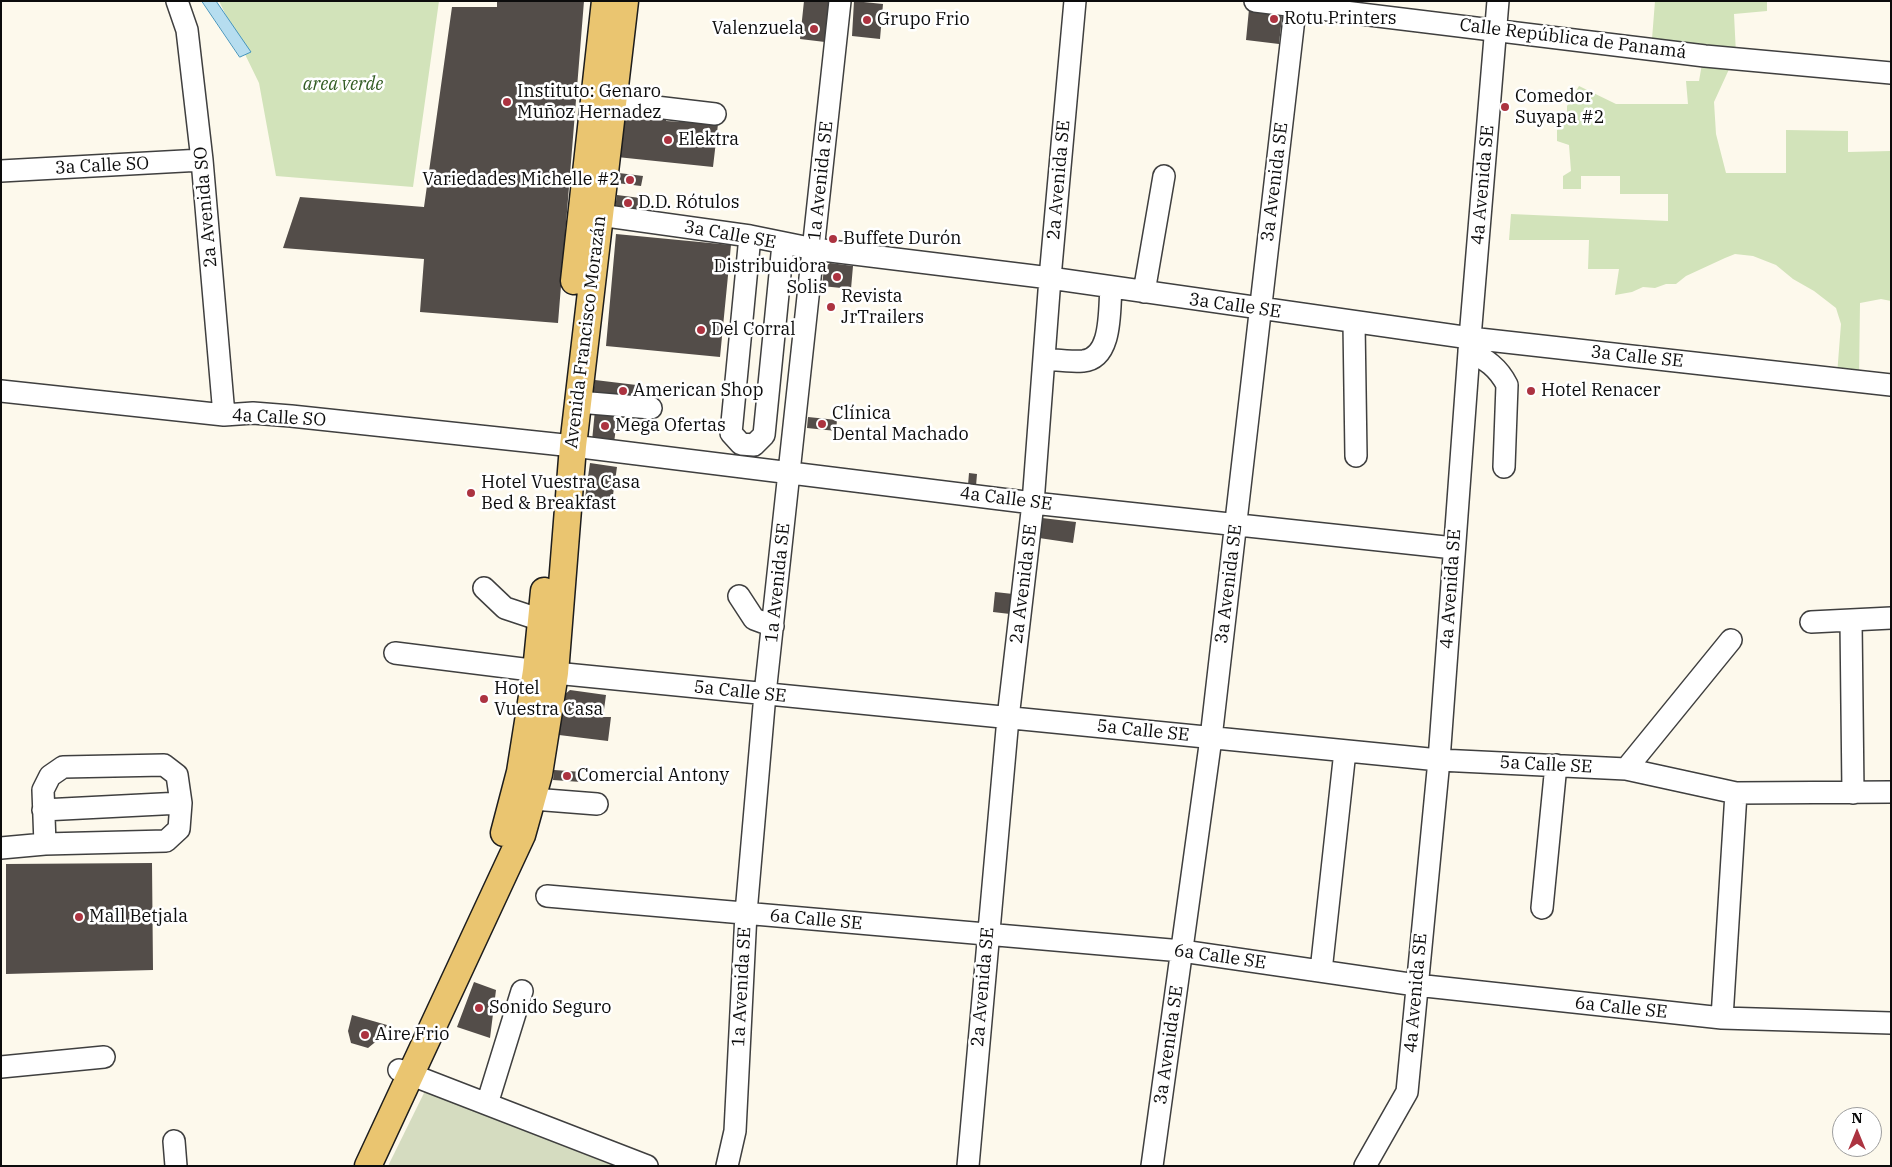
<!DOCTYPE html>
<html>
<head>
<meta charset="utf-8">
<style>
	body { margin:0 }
	#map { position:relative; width:1892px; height:1167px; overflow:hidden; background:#fdf9ec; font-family:"IBM Plex Serif",serif }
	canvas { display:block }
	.frame { position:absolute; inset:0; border:2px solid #0c0c0c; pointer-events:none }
	.north { position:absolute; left:1832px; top:1107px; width:50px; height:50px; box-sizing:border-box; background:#fff; border:1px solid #9e9e9e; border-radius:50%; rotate:0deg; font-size:14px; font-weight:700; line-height:20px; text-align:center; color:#0c0c0c }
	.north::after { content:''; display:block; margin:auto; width:18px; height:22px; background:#ac3340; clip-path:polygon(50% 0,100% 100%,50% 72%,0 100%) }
</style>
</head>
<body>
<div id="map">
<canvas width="1892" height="1167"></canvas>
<div class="frame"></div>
<div class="north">N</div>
</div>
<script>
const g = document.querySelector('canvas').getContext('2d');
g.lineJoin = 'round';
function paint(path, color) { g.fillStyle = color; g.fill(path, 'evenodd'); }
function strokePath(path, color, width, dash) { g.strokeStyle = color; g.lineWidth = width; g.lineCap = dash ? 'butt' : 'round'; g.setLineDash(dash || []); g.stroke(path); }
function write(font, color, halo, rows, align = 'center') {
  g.font = font + ' "IBM Plex Serif",serif'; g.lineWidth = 5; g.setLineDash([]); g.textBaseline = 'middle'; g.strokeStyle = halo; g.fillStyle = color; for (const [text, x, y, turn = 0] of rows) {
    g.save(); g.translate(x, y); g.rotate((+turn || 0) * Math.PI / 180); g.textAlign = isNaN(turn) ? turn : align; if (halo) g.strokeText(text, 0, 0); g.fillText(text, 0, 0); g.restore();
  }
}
const green = new Path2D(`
	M219,1h220l-26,186 -137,-11 -17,-93z
	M1655,1h112v10l-33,3 2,40 -22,48 2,32 10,39h60v-43l62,1v21l43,-1v150l-10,-2 -21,4 -1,75 -22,-3 4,-51 -5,-16 -22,-17 -21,-12 -17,-14 -23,-9 -18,-2 -10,4 -39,18 -10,8h-10l-11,4 -12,-1 -11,5 -17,3 4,-26h-31l1,-29h-80l2,-26 157,7v-27h-48v-18h-39v13h-18v-13l8,-5 -2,-26 -12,-4v-11l10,-11v-13l12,-20 37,18h72l-2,-23h13l4,-23 -50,-10 -1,-9z`);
const cemetery = new Path2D(`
	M425,1091l202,75h-239z`);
const water = new Path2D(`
	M202,1h14l35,51 -11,5z`);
const building = new Path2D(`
	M497,1h87l-26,322 -138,-11 4,-53 -141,-11 17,-51 124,10 28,-200h45z
	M804,1h25l-4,41 -25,-3z
	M854,1l29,3 -3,35 -28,-3z
	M1249,9l30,3 3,5 -3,27 -33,-4z
	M623,108l44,6 -1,7 52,3 -5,43 -96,-10z
	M619,173l24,3 -2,10 -24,-3z
	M617,195l23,3 -1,13 -24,-3z
	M616,234l115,11 -11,112 -114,-11z
	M830,263l23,3 -2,23 -29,-3 2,-18z
	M595,380l58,7 -2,15 -58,-7z
	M595,410l23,2 -4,31 -22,-2z
	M808,417l29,3 -1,11 -29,-3z
	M590,463l27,4 -5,35 -27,-4z
	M969,473l8,1 -1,12 -8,-1z
	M1042,518l34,4 -3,21 -34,-5z
	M995,592l18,2 -3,20 -17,-2z
	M570,690l36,5 -3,22h8l-3,24 -49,-6 5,-40z
	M554,770l28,2 -1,10 -28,-2z
	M152,863l1,107 -147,4v-110z
	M474,982l22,8 -6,48 -33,-11z
	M352,1015l35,10 -8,14 -11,9 -17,-5 -3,-12z`);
const minor = new Path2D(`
	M177,1l10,29 15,130 22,255
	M1255,1l450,55 186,17
	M613,102l102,12
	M1,171l201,-11
	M585,213l165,23 64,13 236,29 420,60 421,47
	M750,236l-19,197 10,11 13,1 10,-10 19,-191
	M1144,292l20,-116
	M1354,323l2,133
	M1469,350c17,10 29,17 38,35l-3,82
	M1044,359c13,1 26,3 39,2 30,-3 26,-52 28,-74
	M1,391l223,24 29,-2 38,3 282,30 460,57 421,45
	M578,402l73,6
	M484,588l21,20 36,12
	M739,596l15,23 19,7
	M1851,621l2,172
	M1811,622l80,-4
	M395,653l160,20 884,87 187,9 110,24 155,-1
	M1626,769l105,-129
	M533,799l64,5
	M43,810l138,-7
	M1,848l44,-4 121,-3 13,-12 2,-26 -4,-28 -13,-10 -101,2 -13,9 -7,14 2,54
	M547,896l635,55 234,34 306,33 169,5
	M1542,908l14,-143
	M1321,971l24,-220
	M1722,1018l14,-225
	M1,1067l103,-10
	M399,1070l248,96
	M487,1104l35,-113
	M174,1141l2,25
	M727,1166l8,-35 11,-218 19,-219 75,-693
	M968,1166l40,-448 25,-215 17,-225 25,-277
	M1152,1166l59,-428 85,-737
	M1365,1166l42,-74 32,-332 31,-422 28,-337`);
const major = new Path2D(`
	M574,281l31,-280
	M504,833l16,-61 16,-101 8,-80
	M368,1166l154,-331 17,-61 16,-101 18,-227 52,-445`);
const markers = [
	[1274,19,5,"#ac3340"],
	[867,20,5,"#ac3340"],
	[814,29,5,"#ac3340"],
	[507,102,5,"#ac3340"],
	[1505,107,5,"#ac3340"],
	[668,140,5,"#ac3340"],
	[630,180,5,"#ac3340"],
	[628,203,5,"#ac3340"],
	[833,239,5,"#ac3340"],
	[837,277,5,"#ac3340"],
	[831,307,5,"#ac3340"],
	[701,330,5,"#ac3340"],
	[623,391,5,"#ac3340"],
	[1531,391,5,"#ac3340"],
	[822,424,5,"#ac3340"],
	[605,426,5,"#ac3340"],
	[471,493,5,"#ac3340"],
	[484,699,5,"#ac3340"],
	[567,776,5,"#ac3340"],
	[79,917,5,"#ac3340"],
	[479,1008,5,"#ac3340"],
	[365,1035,5,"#ac3340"]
];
const poiNames = [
	["Rotu Printers",1284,19],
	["Grupo Frio",877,20],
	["Valenzuela",804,29,"right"],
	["Instituto: Genaro",517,92],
	["Muñoz Hernadez",517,113],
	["Comedor",1515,97],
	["Suyapa #2",1515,118],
	["Elektra",678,140],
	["Variedades Michelle #2",620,180,"right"],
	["D.D. Rótulos",638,203],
	["Buffete Durón",843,239],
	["Distribuidora",827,267,"right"],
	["Solis",827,288,"right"],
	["Revista",841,297],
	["JrTrailers",841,318],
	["Del Corral",711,330],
	["American Shop",633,391],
	["Hotel Renacer",1541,391],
	["Clínica",832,414],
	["Dental Machado",832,435],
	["Mega Ofertas",615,426],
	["Hotel Vuestra Casa",481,483],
	["Bed & Breakfast",481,504],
	["Hotel",494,689],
	["Vuestra Casa",494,710],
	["Comercial Antony",577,776],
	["Mall Betjala",89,917],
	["Sonido Seguro",489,1008],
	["Aire Frio",375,1035]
];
const streetNames = [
	["Calle República de Panamá",1573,39,7],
	["3a Calle SO",102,166,-3],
	["2a Avenida SE",1059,180,-85],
	["1a Avenida SE",821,181,-84],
	["3a Avenida SE",1275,182,-83],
	["4a Avenida SE",1483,185,-85],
	["2a Avenida SO",206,207,-95],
	["3a Calle SE",730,235,10],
	["3a Calle SE",1235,306,8],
	["Avenida Francisco Morazán",586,332,-83],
	["3a Calle SE",1637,357,6],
	["4a Calle SO",279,418,3],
	["4a Calle SE",1006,499,7],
	["1a Avenida SE",778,583,-84],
	["2a Avenida SE",1024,584,-83],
	["3a Avenida SE",1229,584,-83],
	["4a Avenida SE",1451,589,-86],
	["5a Calle SE",740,692,6],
	["5a Calle SE",1143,731,6],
	["5a Calle SE",1546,765,3],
	["6a Calle SE",816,920,5],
	["6a Calle SE",1220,957,8],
	["1a Avenida SE",742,987,-87],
	["2a Avenida SE",983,987,-85],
	["4a Avenida SE",1416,993,-85],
	["6a Calle SE",1621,1008,6],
	["3a Avenida SE",1169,1045,-82]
];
const parkNames = [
	["area verde",343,85]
];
paint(green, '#d2e3ba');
paint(cemetery, '#d5dcc0');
paint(water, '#b6ddef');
strokePath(water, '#4595be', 1);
paint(building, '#534d49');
strokePath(minor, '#3f3f3f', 24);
strokePath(major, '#1d1d1d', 29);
strokePath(minor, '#fff', 21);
strokePath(major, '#eac570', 26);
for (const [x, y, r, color] of markers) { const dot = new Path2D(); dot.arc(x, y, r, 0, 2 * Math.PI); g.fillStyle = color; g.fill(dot); strokePath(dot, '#fff', 2); }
write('18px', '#0c0c0c', '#fff', poiNames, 'left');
write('18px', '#0c0c0c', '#fff', streetNames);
write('italic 18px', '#325c23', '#fff', parkNames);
</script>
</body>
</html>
